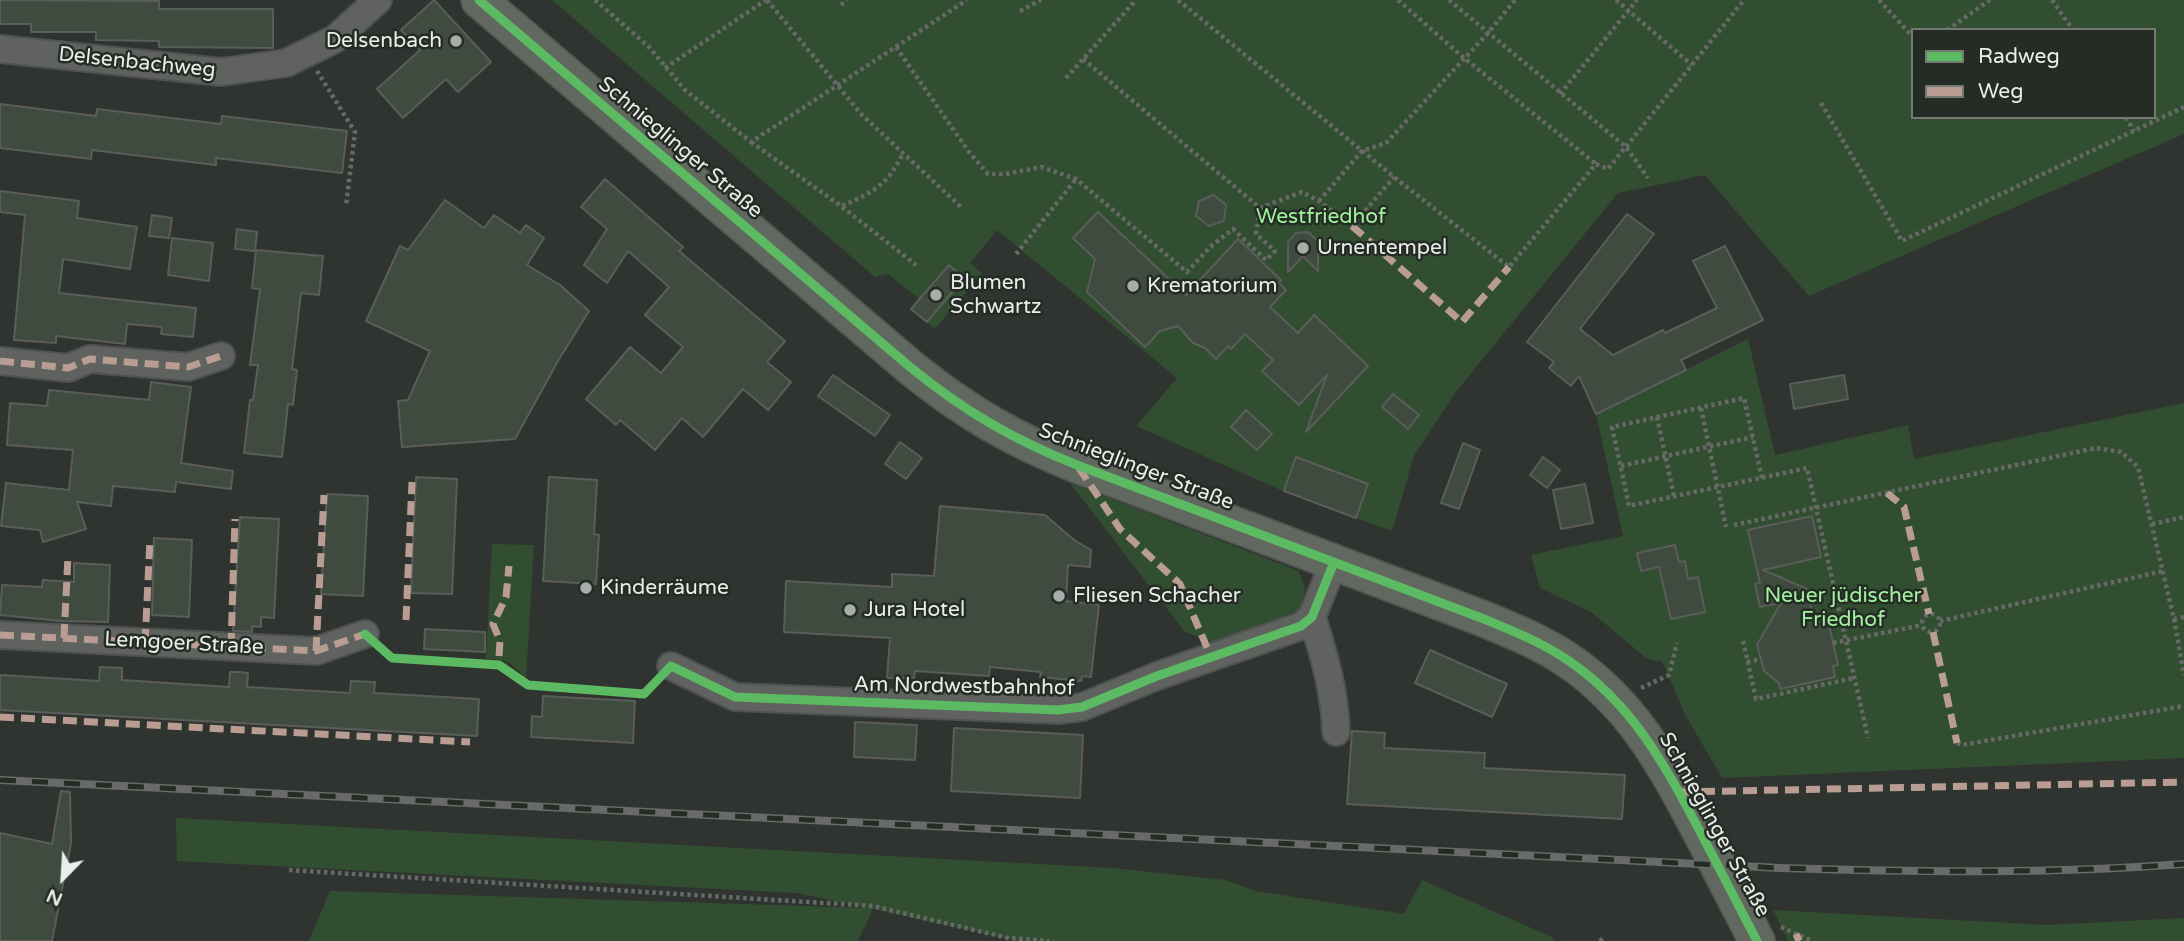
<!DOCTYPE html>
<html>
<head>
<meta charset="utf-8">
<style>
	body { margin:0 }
	#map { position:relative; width:2184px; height:941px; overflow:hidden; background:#303430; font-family:"Varela Round",sans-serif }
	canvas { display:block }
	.legend { position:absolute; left:1911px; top:28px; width:245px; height:91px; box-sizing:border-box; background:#252b25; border:2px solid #747974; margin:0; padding:9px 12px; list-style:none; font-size:21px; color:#eaeeea }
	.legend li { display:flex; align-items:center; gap:14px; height:35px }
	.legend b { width:35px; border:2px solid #747974 }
	.north { position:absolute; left:28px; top:843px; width:70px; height:70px; -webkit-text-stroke:5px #252b25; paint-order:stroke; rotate:204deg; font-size:19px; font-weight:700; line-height:28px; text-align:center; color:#eaeeea }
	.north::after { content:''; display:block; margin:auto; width:24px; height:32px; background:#eaeeea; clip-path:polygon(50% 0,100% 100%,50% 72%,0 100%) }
</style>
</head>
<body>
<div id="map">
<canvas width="2184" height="941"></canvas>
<ul class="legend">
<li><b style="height:9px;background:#5cba63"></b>Radweg</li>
<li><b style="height:9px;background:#b99d93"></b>Weg</li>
</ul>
<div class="north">N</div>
</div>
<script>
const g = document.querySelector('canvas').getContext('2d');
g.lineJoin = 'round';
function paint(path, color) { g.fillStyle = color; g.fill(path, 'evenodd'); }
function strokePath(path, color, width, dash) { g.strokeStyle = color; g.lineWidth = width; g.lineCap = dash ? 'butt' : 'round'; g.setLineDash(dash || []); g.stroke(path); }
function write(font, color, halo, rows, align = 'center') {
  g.font = font + ' "Varela Round",sans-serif'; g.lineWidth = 5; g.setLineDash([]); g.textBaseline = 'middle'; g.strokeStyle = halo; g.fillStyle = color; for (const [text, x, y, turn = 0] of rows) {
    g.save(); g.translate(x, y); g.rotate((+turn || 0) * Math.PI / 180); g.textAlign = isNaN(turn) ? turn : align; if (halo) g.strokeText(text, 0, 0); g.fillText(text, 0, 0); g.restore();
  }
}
const green = new Path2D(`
	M552,0h1632v134l-375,162 -104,-121 -87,18 -163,200 -41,63 -22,75 -109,-40 -147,-65 41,-48 -180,-148 -27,33 12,10 -47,56 -24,-20 8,-10 -31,-25 -13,3zM1913,30h241v87h-241z
	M1748,339l27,116 133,-30 6,34 270,-56v355l-462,20 -36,-62 -24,-55 -10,-1 -7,-3 -54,-45 -51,-24 -9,-33 92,-19 -27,-122z
	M1070,483l229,88 6,18 -3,20 -88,34 -30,-12z
	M492,544l42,1 -8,133 -17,-16 -23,-4z
	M176,818l937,50 112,12 31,11 148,23 18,-34 132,58 -1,3h-535l-145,-32 -15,32h-549l21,-50 538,17 -71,-15 -620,-32z
	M1773,910l274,15 137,-7v23h-396z`);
const building = new Path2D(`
	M0,0l159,1v8h114v39l-114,-1v-6l-63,-1v-8h-65v-8h-31z
	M434,0l57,62 -33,30 -12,-13 -43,39 -26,-29 43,-39 -19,-20z
	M0,104l96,12 1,-7 124,15 1,-8 125,15 -5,42 -126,-15v7l-124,-15 -1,9 -91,-11z
	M605,179l78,68 -4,4 106,90 -18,21 24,20 -23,28 -25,-21 -40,48 -21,-19 -27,32 -35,-30 -4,5 -30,-26 44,-52 31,26 22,-26 -38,-32 24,-28 -41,-36 -21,32 -23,-18 23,-36 -26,-22z
	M0,191l79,10 -2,17 60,9 -7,42 -67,-10 -4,34 137,15 -3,29 -32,-3 1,-7 -35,-3 -2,20 -69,-8v7l-42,-3 11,-125 -25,-3z
	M1214,195l12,10 -2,16 -15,5 -13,-10 3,-15z
	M445,200l39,28 10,-13 26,18 6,-8 18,13 -17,27 33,20 29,26 -31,50 -43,78 -113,8 -4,-46 10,-1 22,-49 -64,-30 34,-75 8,4z
	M1098,212l88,83 52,-56 43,41 -2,3 7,7 -16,17 28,26 16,-18 54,51 -62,66 21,-57 -28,30 -37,-34 11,-11 -28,-26 -14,15 -3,-3 -12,13 -11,-11 -12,-5 -15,-17 -18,5 -15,16 -58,-55 8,-33 -22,-21z
	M1627,214l27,20 -74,95 33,26 50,-25 2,3 52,-25 -24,-47 32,-15 38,74 -82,40 5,10 -90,44 -17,-38 -8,10 -22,-18 5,-6 -27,-20z
	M152,215l20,3 -3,20 -20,-2z
	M237,229l20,3 -2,19 -20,-2z
	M1308,232l10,9v30l-15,-15 -15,16v-30l8,-9z
	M172,238l41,5 -4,38 -41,-6z
	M256,250l67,6 -4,39 -18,-2 -9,76 5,1 -4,35 -5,-1 -6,53 -38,-4 6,-53h3l5,-35h-8l10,-76 -8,-1z
	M949,265l15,13 -37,44 -16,-13z
	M833,375l57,40 -15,21 -57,-40z
	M1844,375l4,24 -54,10 -4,-25z
	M151,382l40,5 -10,76 52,8 -2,18 -55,-7 -1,10 -62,-6 -2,20 -34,-4 9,27 -43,13 -3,-12 -39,-4 5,-43 63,7 4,-40 -66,-5 3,-42 37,3 2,-16 100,10z
	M1393,394l26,21 -11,14 -26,-22z
	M1246,410l26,24 -15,16 -26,-23z
	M900,442l22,16 -16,21 -21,-15z
	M1463,443l17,7 -21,59 -18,-6z
	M1296,457l72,27 -12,34 -72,-27z
	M1543,457l17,13 -13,18 -17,-13z
	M416,477l41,2 -5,115 -41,-1z
	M549,477l48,3 -3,54 5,1 -3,49 -53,-3z
	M1585,484l8,39 -32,6 -8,-39z
	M327,494l41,2 -5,100 -42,-2z
	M940,506l105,9 29,25 17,10 -1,17 -22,-2 -2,36 33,4 -8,72 -9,-1 -1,5 -41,-4 1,-5 -51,-5 -1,9 -74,-5 -1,7h-27l3,-40 -106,-6 2,-51 106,6v-13l42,2z
	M1812,516l9,41 -58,13 56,24 -10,3 3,16 2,-1 2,11 12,-3 10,45 -5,1 2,11 -55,12 -1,-6 -15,-12 -7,-26 24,-42 -21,4 -5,-23 5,-1 -12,-53z
	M240,517l39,2 -5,99 -13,-1v10l-9,-1v6l-19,-1z
	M154,538l38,2 -3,77 -37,-2z
	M1675,545l4,17 6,-1 3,18 10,-2 7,35 -34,7 -12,-52 -18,4 -4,-18z
	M74,563l36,2 -2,57 -48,-1 -60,-6 2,-30 40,2 1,-7 31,2z
	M425,629l60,3v20l-61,-3z
	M1430,650l77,34 -15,33 -77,-34z
	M100,667l22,1v12l107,7 1,-15h9l9,1 -1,14 103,6 1,-12 24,1 -1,11 105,6 -2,37 -477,-26v-35l99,6z
	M543,696l92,5 -2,42 -102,-6 1,-21 10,1z
	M855,722l62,3 -2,35 -61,-3z
	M954,728l129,7 -3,63 -129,-7z
	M1352,731l33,2 -1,15 101,5 -1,15 141,7 -3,44 -275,-15z
	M61,791l9,1 1,51 -19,98h-52v-108l52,11z`);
const path = new Path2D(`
	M595,0l54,47 36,43 66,52 216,-142
	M767,0l94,114 101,94
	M1178,0l216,177 115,90 87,-103 12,5 136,-169
	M1398,0l66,58 132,106
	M1449,0l177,147 22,31
	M1616,0l76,65
	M1879,0l34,37
	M2052,0l21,30
	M841,5l6,-5
	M1020,11l21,-11
	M1947,30l43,-30
	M896,47l73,105 19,22h18l35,-7 35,12 111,93 23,-25 23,-18 33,31 9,-9 -19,-17 4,-26
	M1083,59l177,149 42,-16 17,9 33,25 42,-49
	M665,68l101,-68
	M317,71l38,61 -9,74
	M1066,78l70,-78
	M1560,94l77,-94
	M1821,103l81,138 282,-134
	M2126,117l8,14
	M751,142l90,64 75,59
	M1319,201l43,-50 24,-8 102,-110 27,-33
	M842,206c31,-14 46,-21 61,-53
	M1016,254l60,-75
	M1701,408l25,119
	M1657,417l17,79
	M1621,466l132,-29
	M1762,478l-18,-80 -132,29 17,79c59,-13 119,-25 178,-38l61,270
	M2152,524l32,-7
	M1734,525l362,-77 25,4 17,15 36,152 10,-2
	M1922 623a9 9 0 1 1 18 0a9 9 0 1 1-18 0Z
	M2174,619l10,56
	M1940,621l223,-50
	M1743,641l13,58 98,-21
	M1833,643l89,-18
	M1747,662l14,-3
	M1641,688l28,-13 8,-32
	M1957,743l5,2 222,-39
	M289,870l584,36 135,32 41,3
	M1781,927l31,14
	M1600,941l5,-5`);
const minor = new Path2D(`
	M0,49l221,23 65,-9 49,-24 43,-39
	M0,361l68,7 22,-9 98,8 33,-11
	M1312,617c12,38 23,75 24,115
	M0,635l316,16 49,-17
	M671,666l64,31 323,13 24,-3 75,-31 144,-50 11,-9 22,-55`);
const major = new Path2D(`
	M479,0l431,367c54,44 102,72 167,98l407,154c29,12 59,24 85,42 67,46 97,107 134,176 18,35 36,69 54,104`);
const rail = new Path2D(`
	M0,780l1781,88c134,4 269,6 403,-4`);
const quiet = new Path2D(`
	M1352,226l110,96 47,-55
	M0,361l68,7 22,-9 98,8 33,-11
	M1079,468l41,61 60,55 31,73
	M1887,493l17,14 25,107
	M406,620l6,-138
	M1933,632l24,111
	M0,635l316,16 49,-17 5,4
	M64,638l4,-82
	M145,643l5,-103
	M231,647l4,-128
	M316,651l8,-156
	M499,656l1,-15 -7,-17 13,-27 3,-31
	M0,717l470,25
	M1680,792l504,-10
	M1796,934l3,7`);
const cycleway = new Path2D(`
	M479,0l431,367c54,44 102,72 167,98l407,154c29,12 59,24 85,42 67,46 97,107 134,176 18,35 36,69 54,104
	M365,634l27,24 107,7 29,20 116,9 27,-28 64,31 323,13 24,-3 75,-31 144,-50 11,-9 22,-55`);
const markers = [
	[456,41,7,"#a9ada9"],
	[1303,248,7,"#a9ada9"],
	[1133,286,7,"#a9ada9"],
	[936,295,7,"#a9ada9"],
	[586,588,7,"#a9ada9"],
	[1059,596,7,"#a9ada9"],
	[850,610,7,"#a9ada9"]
];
const poiNames = [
	["Delsenbach",442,41,"right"],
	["Urnentempel",1317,248],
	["Blumen",950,283],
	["Schwartz",950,307],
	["Krematorium",1147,286],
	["Kinderräume",600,588],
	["Fliesen Schacher",1073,596],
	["Jura Hotel",864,610]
];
const streetNames = [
	["Delsenbachweg",137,63,6],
	["Schnieglinger Straße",680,148,40],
	["Schnieglinger Straße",1136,467,21],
	["Lemgoer Straße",184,644,3],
	["Am Nordwestbahnhof",964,687,1],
	["Schnieglinger Straße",1714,825,61]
];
const parkNames = [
	["Westfriedhof",1321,217],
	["Neuer jüdischer",1843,596],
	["Friedhof",1843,620]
];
paint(green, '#324e31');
paint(building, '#3e4b3e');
strokePath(building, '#5a5d5a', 2);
strokePath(minor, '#4f524f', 30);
strokePath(major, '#4f524f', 38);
strokePath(path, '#666966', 4.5, [3.5, 3.5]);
strokePath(minor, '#5f625f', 26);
strokePath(major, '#606860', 35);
strokePath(rail, '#686b68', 8);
strokePath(rail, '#252b25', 5, [16]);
strokePath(quiet, '#b99d93', 7, [14, 7]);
strokePath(cycleway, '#5cba63', 9);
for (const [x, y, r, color] of markers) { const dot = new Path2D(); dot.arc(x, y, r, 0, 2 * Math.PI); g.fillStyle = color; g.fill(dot); strokePath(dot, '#252b25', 2.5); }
write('21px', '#eaeeea', '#252b25', poiNames, 'left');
write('21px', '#eaeeea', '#252b25', streetNames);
write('21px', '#a0f29e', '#252b25', parkNames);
</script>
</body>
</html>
